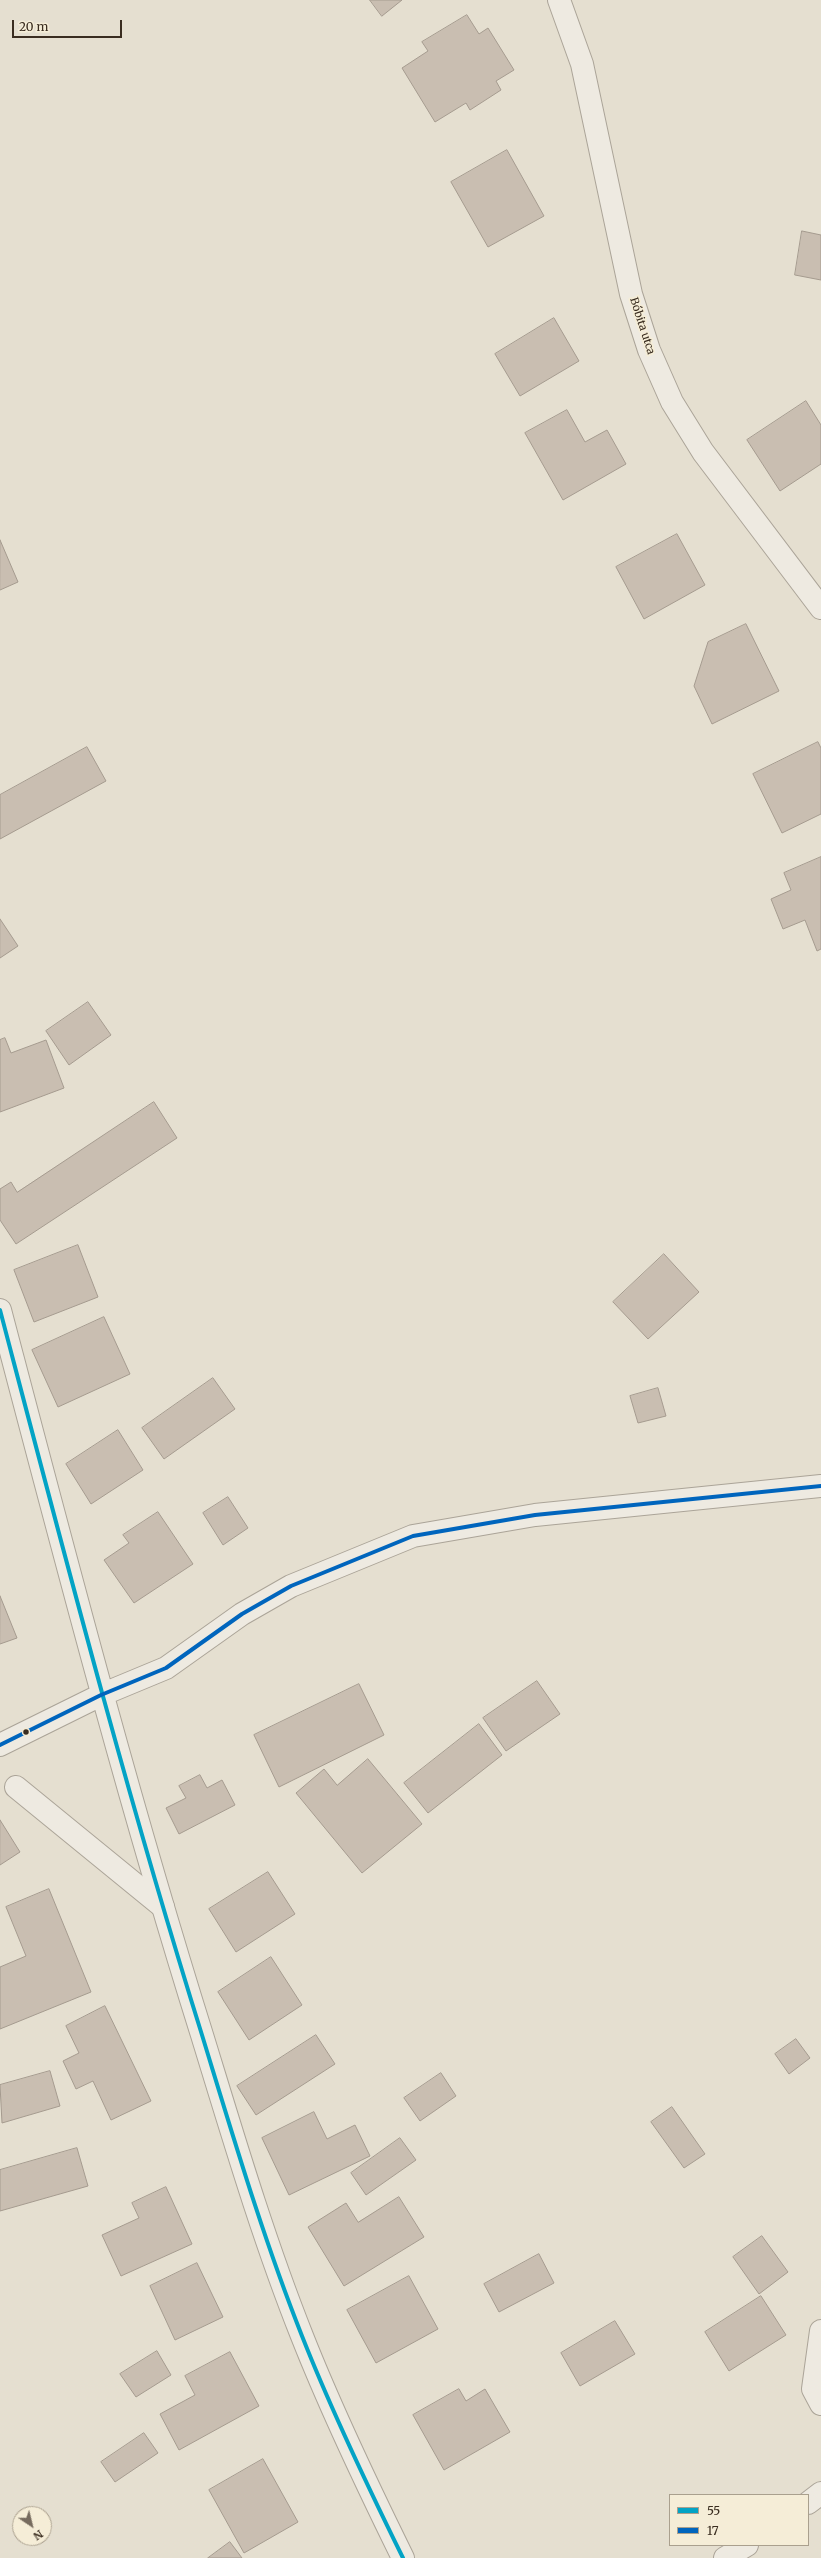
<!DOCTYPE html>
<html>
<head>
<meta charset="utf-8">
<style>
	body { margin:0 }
	#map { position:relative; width:821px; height:2558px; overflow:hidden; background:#e5dfd0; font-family:Merriweather,serif }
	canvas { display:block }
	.legend { position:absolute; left:669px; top:2494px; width:140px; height:52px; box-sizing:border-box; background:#f5edd7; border:1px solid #aaa08e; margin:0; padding:5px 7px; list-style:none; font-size:12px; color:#3a2d20 }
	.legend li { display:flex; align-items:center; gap:8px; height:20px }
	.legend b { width:20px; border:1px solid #aaa08e }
	.north { position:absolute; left:12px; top:2506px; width:40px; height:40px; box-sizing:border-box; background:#f5edd7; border:1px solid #aaa08e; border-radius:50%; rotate:145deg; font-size:11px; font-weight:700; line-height:16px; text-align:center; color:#3a2d20 }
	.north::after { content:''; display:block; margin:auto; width:14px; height:18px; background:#766b5e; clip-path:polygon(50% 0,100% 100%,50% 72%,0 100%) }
	.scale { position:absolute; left:12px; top:20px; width:110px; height:18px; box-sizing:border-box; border:2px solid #3a2d20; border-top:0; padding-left:5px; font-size:12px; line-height:14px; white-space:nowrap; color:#3a2d20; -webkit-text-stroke:3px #f5edd7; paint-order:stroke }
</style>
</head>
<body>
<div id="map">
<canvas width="821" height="2558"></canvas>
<ul class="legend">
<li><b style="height:5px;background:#03a3c5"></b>55</li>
<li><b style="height:5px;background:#0065bd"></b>17</li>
</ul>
<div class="north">N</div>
<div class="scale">20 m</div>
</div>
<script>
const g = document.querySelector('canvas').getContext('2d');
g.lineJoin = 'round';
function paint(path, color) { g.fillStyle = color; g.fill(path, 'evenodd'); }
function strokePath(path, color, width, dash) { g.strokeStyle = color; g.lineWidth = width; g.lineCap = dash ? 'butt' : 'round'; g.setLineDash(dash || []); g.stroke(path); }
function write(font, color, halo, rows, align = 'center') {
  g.font = font + ' Merriweather,serif'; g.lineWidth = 3.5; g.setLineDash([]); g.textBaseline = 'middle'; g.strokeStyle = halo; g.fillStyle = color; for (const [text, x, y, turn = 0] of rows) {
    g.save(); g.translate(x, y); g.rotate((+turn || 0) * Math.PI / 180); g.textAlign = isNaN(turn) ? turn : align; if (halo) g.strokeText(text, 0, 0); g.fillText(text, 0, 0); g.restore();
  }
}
const building = new Path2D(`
	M370,0h32l-20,16z
	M467,15l12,19 9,-6 26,42 -18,11 5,9 -31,20 -4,-7 -31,19 -33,-54 26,-17 -6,-9z
	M507,150l37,66 -56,31 -37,-65z
	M802,231l19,4v45l-26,-5z
	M554,318l25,43 -59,35 -25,-42z
	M806,401l15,24v39l-41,27 -33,-51z
	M567,410l18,32 22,-12 19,34 -63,36 -38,-67z
	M677,534l28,51 -61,34 -28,-52z
	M0,540l18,42 -18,8z
	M746,624l33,67 -67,33 -18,-38 14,-44z
	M818,742l3,6v66l-39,19 -29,-59z
	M87,747l19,34 -106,58v-44z
	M821,857v92l-4,2 -12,-31 -22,9 -12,-30 20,-9 -7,-17z
	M0,919l18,27 -18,12z
	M88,1002l23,33 -42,30 -23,-34z
	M5,1038l6,15 35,-13 18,48 -64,24v-72z
	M154,1102l23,36 -161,106 -16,-24v-31l11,-7 6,10z
	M78,1245l20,52 -64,25 -20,-52z
	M664,1254l35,38 -51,47 -35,-37z
	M104,1317l26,57 -72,33 -26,-57z
	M213,1378l22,31 -71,50 -22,-31z
	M658,1388l8,28 -28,7 -8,-27z
	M118,1430l25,40 -52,34 -25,-40z
	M228,1497l20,31 -25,17 -20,-32z
	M158,1512l35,52 -59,39 -30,-43 25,-17 -6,-8z
	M0,1596l17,42 -17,6z
	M537,1681l23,33 -54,37 -23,-33z
	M359,1684l25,51 -105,52 -25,-52z
	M479,1724l23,31 -74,58 -24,-30z
	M368,1759l54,65 -60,49 -66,-80 28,-24 13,16z
	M200,1775l7,13 15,-8 13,25 -56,29 -13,-26 20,-10 -7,-12z
	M0,1820l20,32 -20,13z
	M268,1872l27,42 -59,38 -27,-43z
	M49,1889l42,103 -91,37v-62l26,-11 -20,-49z
	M271,1957l31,48 -53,35 -31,-48z
	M105,2006l46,95 -40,19 -18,-39 -17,8 -13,-28 16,-8 -13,-27z
	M316,2035l19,29 -79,51 -19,-29z
	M796,2039l14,19 -21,16 -14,-20z
	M50,2071l10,35 -58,17 -2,-38z
	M441,2073l15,23 -36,25 -16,-23z
	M672,2107l33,47 -21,14 -33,-46z
	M314,2112l13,27 28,-14 15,31 -81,39 -27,-57z
	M400,2138l16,22 -50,35 -15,-22z
	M77,2148l11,38 -88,25v-41z
	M166,2187l26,57 -71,32 -19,-41 37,-17 -7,-15z
	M399,2197l25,40 -80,49 -36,-59 38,-24 12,19z
	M762,2236l26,36 -29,22 -26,-37z
	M539,2254l15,29 -55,29 -15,-28z
	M197,2263l26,54 -48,23 -25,-54z
	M409,2276l29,53 -62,34 -29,-53z
	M761,2296l25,39 -57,36 -24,-39z
	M615,2321l20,33 -55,32 -19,-33z
	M157,2351l14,24 -35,22 -16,-23z
	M230,2352l29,54 -80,44 -19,-36 35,-19 -10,-19z
	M459,2389l7,12 19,-12 25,43 -66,38 -31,-55z
	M144,2433l14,20 -43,29 -14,-20z
	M263,2459l35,63 -54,31 -35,-63z
	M230,2542l12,16h-34z`);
const service = new Path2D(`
	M16,1787l147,120
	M821,2331l-8,58 8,15
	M808,2503l13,-10
	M725,2558l22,-13`);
const minor = new Path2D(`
	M559,0l23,64 49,230 18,56 23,52 31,50 118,156
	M0,1310c64,243 127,486 202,725 31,101 61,203 100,301 30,76 65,149 101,222
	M0,1745l101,-50 65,-27 76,-54 49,-28 122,-50 122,-21 286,-29`);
const bus1 = new Path2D(`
	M0,1310c64,243 127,486 202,725 31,101 61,203 100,301 30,76 65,149 101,222`);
const bus2 = new Path2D(`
	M0,1745l101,-50 65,-27 76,-54 49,-28 122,-50 122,-21 286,-29`);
const markers = [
	[26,1732,3.5,"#3a2d20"]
];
const streetNames = [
	["Bóbita utca",642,326,72]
];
paint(building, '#c9beb1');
strokePath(building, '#a59b8f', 1);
strokePath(service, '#aba498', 24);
strokePath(minor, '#aba498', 24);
strokePath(service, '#eeeae1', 22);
strokePath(minor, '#eeeae1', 22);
strokePath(bus1, '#03a3c5', 4);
strokePath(bus2, '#0065bd', 4);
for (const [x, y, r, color] of markers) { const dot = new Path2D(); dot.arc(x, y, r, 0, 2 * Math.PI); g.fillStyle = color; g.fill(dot); strokePath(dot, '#f5edd7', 1.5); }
write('11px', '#3a2d20', '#f5edd7', streetNames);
</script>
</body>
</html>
